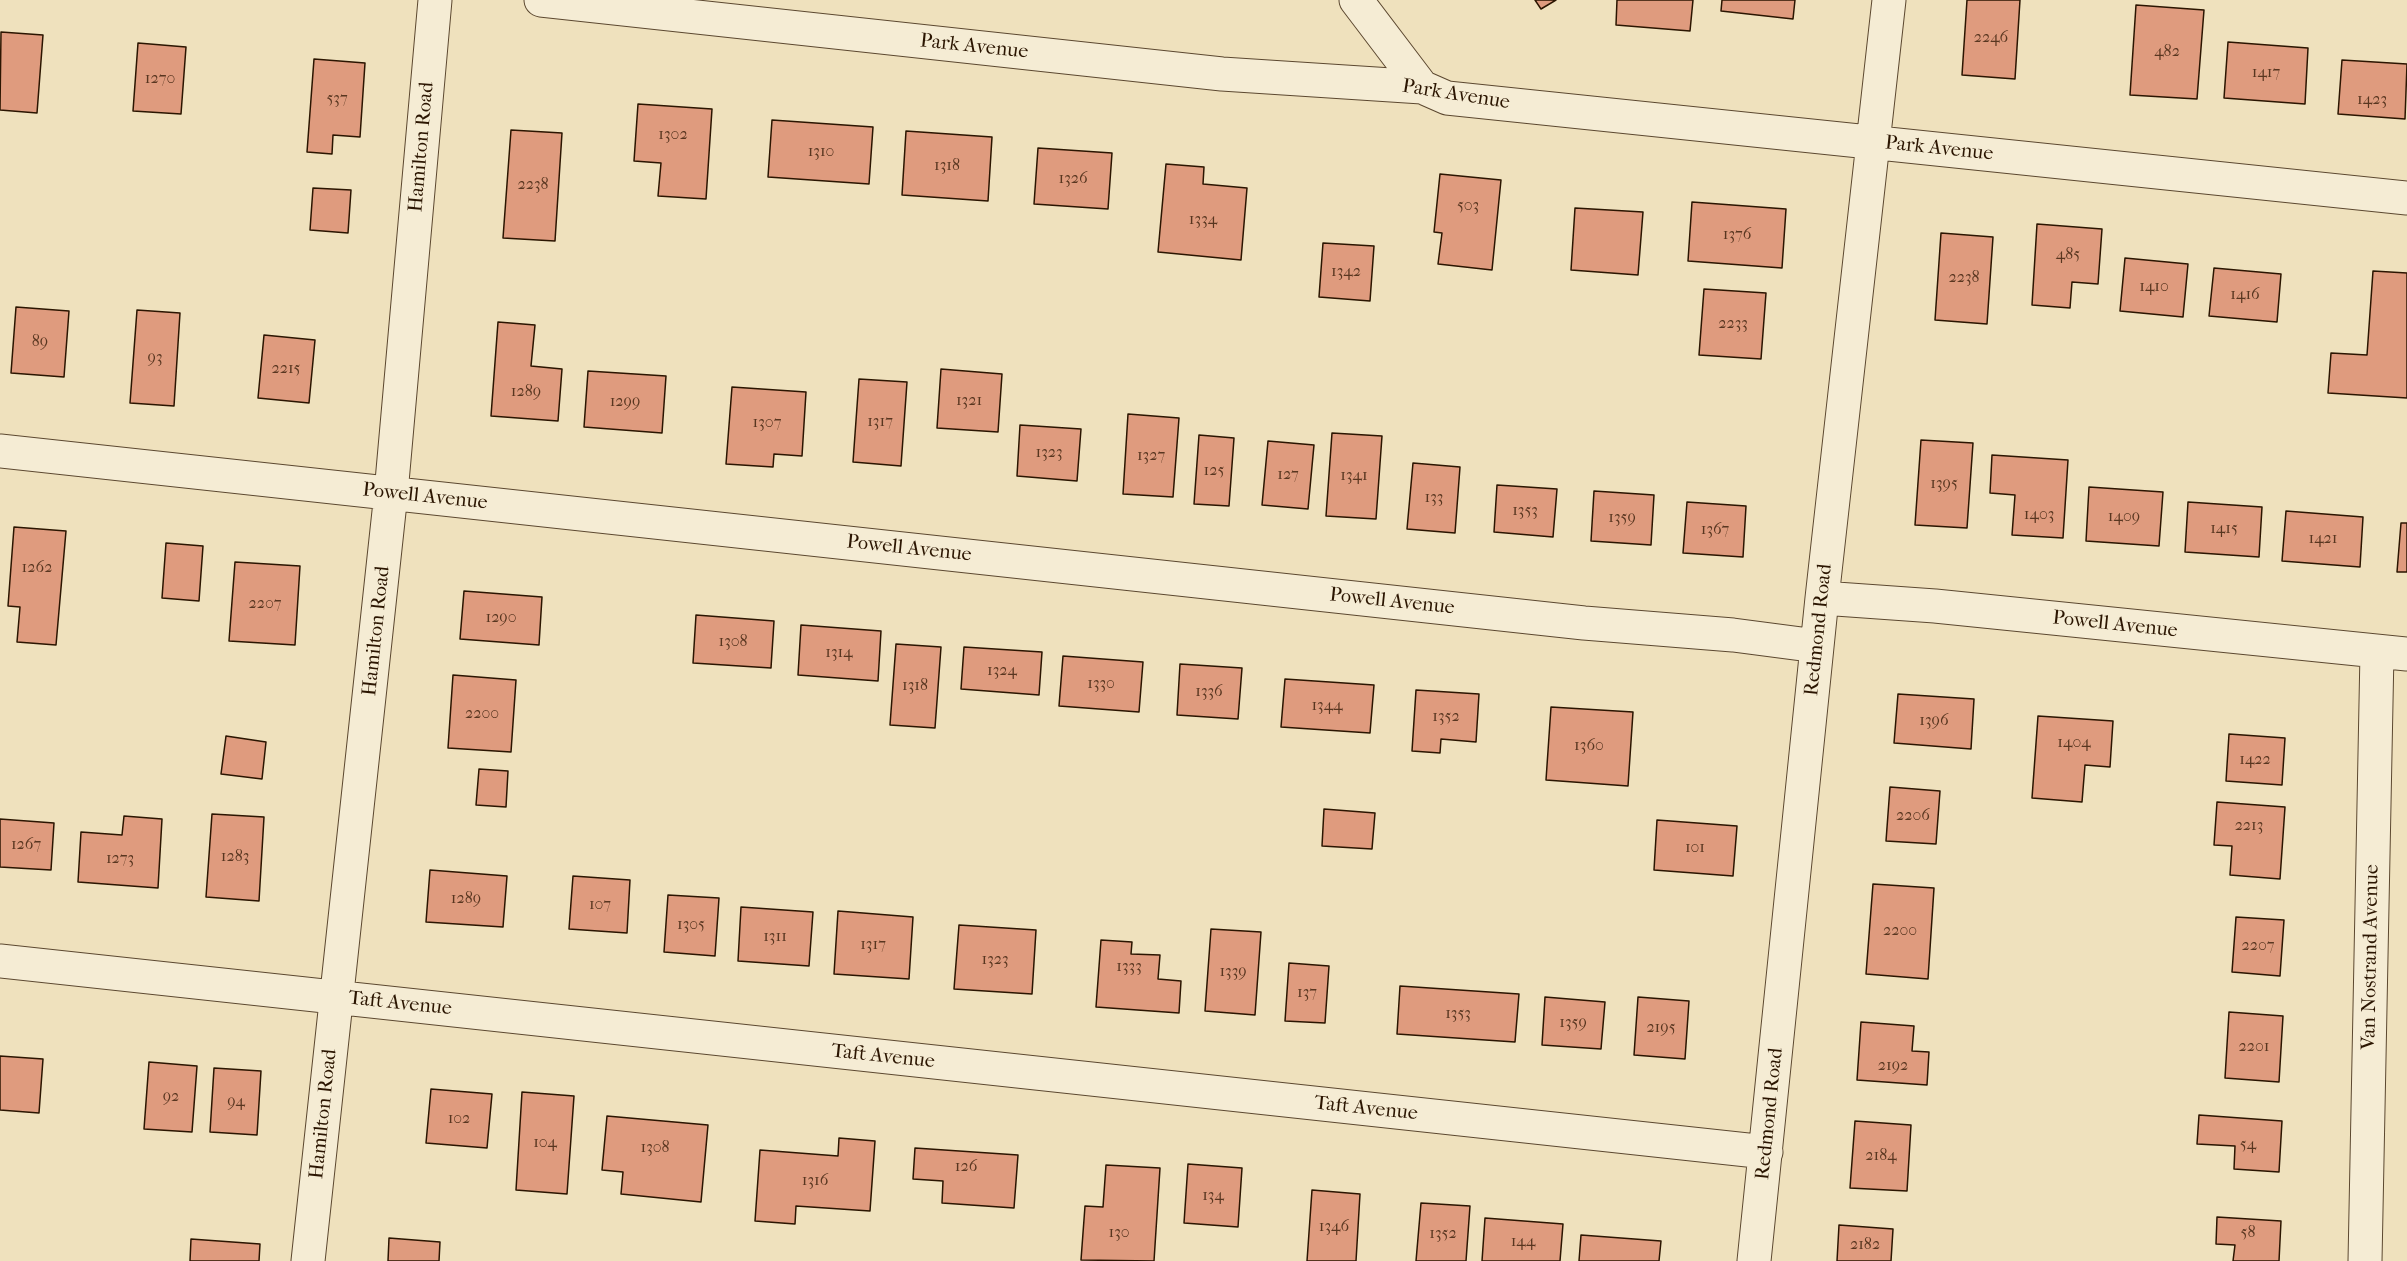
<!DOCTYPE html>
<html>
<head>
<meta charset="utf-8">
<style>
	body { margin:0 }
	canvas { display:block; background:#efe1bd }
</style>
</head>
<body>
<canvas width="2407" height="1261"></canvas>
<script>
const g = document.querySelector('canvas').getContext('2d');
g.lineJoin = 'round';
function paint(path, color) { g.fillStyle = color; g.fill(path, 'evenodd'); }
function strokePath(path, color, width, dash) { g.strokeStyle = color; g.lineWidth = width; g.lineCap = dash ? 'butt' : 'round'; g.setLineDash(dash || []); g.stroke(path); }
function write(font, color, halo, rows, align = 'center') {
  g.font = font + ' "IM FELL French Canon",serif'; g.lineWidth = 4.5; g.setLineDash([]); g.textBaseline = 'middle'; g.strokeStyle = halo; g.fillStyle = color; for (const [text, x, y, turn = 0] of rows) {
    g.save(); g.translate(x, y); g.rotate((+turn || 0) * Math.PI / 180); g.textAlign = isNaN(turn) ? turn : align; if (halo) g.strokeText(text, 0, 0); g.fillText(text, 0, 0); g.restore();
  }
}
const building = new Path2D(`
	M1535,0h21l-15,9z
	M1617,0h76l-3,31 -74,-6z
	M1722,0h73l-2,19 -72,-8z
	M1967,0h53l-5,79 -53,-4z
	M2136,5l68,5 -7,89 -67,-4z
	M1,32l42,3 -6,78 -37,-3z
	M2228,42l80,6 -3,56 -81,-6z
	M138,43l48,4 -5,67 -48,-3z
	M314,59l51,4 -5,74 -27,-2 -1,19 -25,-2z
	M2342,60l65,4 -2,55 -67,-5z
	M638,104l74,5 -6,90 -48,-3 3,-33 -27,-2z
	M772,120l101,7 -4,57 -101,-7z
	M511,130l51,3 -7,108 -52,-3z
	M906,131l86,6 -4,64 -86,-6z
	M1038,148l74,5 -4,56 -74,-5z
	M1166,164l38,3 -1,17 44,4 -6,72 -83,-8z
	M1440,174l61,6 -9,90 -54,-6 4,-31 -8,-1z
	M313,188l38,2 -3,43 -38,-3z
	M1692,202l94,7 -4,59 -94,-7z
	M1575,208l68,4 -5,63 -67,-5z
	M2037,224l65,5 -4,55 -26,-2 -2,26 -38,-3z
	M1941,233l52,4 -6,87 -52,-4z
	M1323,243l51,3 -4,55 -51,-4z
	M2125,258l63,6 -5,53 -63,-6z
	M2214,268l67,6 -4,48 -68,-6z
	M2373,271l34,2v125l-79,-5 3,-40 36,2z
	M1704,289l62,4 -5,66 -62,-4z
	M16,307l53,4 -5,66 -53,-4z
	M137,310l43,3 -6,93 -44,-3z
	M498,322l37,3 -4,41 31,3 -4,52 -67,-5z
	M264,335l51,5 -6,63 -51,-5z
	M941,369l61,5 -4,58 -61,-4z
	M588,371l78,5 -4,57 -78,-6z
	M859,379l48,3 -6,84 -48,-4z
	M732,387l74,5 -4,64 -28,-2 -1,13 -47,-3z
	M1128,414l51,4 -6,79 -50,-3z
	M1020,425l61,4 -4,52 -60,-5z
	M1332,433l50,3 -6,83 -50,-3z
	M1199,435l35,3 -5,68 -35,-2z
	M1921,440l52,3 -6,85 -52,-3z
	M1268,441l46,4 -6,64 -46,-4z
	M1992,455l76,5 -5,78 -51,-3 3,-40 -25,-2z
	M1413,463l47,4 -5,66 -48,-4z
	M1497,485l60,4 -4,48 -59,-5z
	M2089,487l74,5 -4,54 -73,-5z
	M1594,491l60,4 -3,50 -60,-4z
	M1687,502l59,4 -3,51 -60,-4z
	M2188,502l74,5 -3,50 -74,-5z
	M2286,511l77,6 -3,50 -78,-6z
	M2401,523h6v49h-10z
	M14,527l52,4 -10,114 -39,-3 3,-35 -12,-1z
	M166,543l37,3 -4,55 -37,-3z
	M235,562l65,4 -5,79 -66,-4z
	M464,591l78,6 -3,48 -79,-6z
	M696,615l78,6 -3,47 -78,-5z
	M801,625l80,6 -3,50 -80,-6z
	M896,644l45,3 -6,81 -45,-3z
	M964,647l78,5 -3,43 -78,-6z
	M1063,656l80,6 -4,50 -80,-6z
	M1180,664l62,4 -4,51 -61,-4z
	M453,675l63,5 -5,72 -63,-4z
	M1285,679l89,6 -4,48 -89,-6z
	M1416,690l63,4 -3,48 -35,-3 -1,14 -28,-2z
	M1898,694l76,5 -3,50 -77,-6z
	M1551,707l82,5 -5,74 -82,-6z
	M2038,716l75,5 -3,46 -25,-2 -3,37 -50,-4z
	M2229,734l56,4 -3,47 -56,-4z
	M226,736l40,6 -4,37 -41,-5z
	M479,769l29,2 -2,36 -30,-2z
	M1890,787l50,4 -4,53 -50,-3z
	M2217,802l68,5 -5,72 -50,-4 2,-29 -18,-1z
	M1324,809l51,4 -3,36 -50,-3z
	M212,814l52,3 -5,84 -53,-4z
	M124,816l38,3 -4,69 -80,-6 3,-50 41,3z
	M0,819l54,4 -3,47 -51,-3z
	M1657,820l80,6 -4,50 -79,-6z
	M430,870l77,6 -4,51 -77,-5z
	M573,876l57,4 -3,53 -58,-4z
	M1873,884l61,4 -6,91 -62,-5z
	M668,895l51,3 -4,58 -51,-4z
	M741,907l72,5 -4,54 -71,-5z
	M838,911l75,6 -4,62 -75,-5z
	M2236,917l48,3 -4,56 -48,-4z
	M959,925l77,5 -4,64 -78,-5z
	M1211,929l50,3 -6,83 -50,-4z
	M1101,940l31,2 -1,12 29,1 -2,24 23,2 -2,32 -83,-6z
	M1289,963l40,3 -4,57 -40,-2z
	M1400,986l119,8 -4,48 -118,-8z
	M1545,997l60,5 -4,47 -59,-4z
	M1638,997l51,4 -4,58 -51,-4z
	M2229,1012l54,4 -4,66 -54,-4z
	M1861,1022l53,4 -2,25 17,1 -2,33 -70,-5z
	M0,1056l43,3 -4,54 -39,-3z
	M149,1062l48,4 -5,66 -48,-3z
	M214,1068l47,3 -4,64 -47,-3z
	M431,1089l61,5 -5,54 -61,-5z
	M522,1092l52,4 -7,98 -51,-4z
	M2199,1115l83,6 -3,51 -45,-3 1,-23 -38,-2z
	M607,1116l101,9 -7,77 -80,-8 2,-22 -21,-2z
	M1855,1121l56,4 -4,66 -57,-3z
	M839,1138l36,3 -5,70 -74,-5 -1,18 -40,-3 5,-71 78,6z
	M915,1148l103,7 -4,53 -72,-5 1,-22 -30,-2z
	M1188,1164l54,4 -4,59 -54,-4z
	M1106,1165l54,3 -6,93 -73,-1 4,-54 18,1z
	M1312,1190l48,4 -4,67h-49z
	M1421,1203l49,3 -4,55h-50z
	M2217,1217l64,4 -2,40h-46l2,-16 -19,-1z
	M1485,1218l78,6 -3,37h-78z
	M1839,1225l54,4 -2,32h-54z
	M1581,1235l80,6 -2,20h-80z
	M389,1238l51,4 -1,19h-51z
	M191,1239l69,5 -1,17h-69z`);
const street = new Path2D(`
	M541,0l681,74 200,13 25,11 960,100
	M1356,0l66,87
	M0,451l1584,172 149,12 84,11
	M1822,598l113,8 472,48
	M0,961l1766,191
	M308,1261l83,-768 44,-493
	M1754,1261l68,-663 67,-598
	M2365,1261l12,-609`);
const numberNames = [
	["2246",1991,38],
	["482",2167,52],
	["1417",2266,73],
	["1270",160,79],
	["537",337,99],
	["1423",2372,100],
	["1302",673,135],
	["1310",821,152],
	["1318",947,166],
	["1326",1073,179],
	["2238",533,185],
	["503",1468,206],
	["1334",1203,220],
	["1376",1737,235],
	["485",2068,255],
	["1342",1346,272],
	["2238",1964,278],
	["1410",2154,287],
	["1416",2245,295],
	["2233",1733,324],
	["89",40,342],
	["93",155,358],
	["2215",286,369],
	["1289",526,392],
	["1321",969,401],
	["1299",625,402],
	["1317",880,422],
	["1307",767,423],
	["1323",1049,453],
	["1327",1151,456],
	["125",1214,471],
	["127",1288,475],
	["1341",1354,476],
	["1395",1944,484],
	["133",1434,498],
	["1353",1525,511],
	["1403",2039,515],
	["1409",2124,517],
	["1359",1622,518],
	["1415",2224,529],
	["1367",1715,530],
	["1421",2323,539],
	["1262",37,568],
	["2207",265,604],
	["1290",501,618],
	["1308",733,642],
	["1314",839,653],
	["1324",1002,671],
	["1330",1101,684],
	["1318",915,686],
	["1336",1209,692],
	["1344",1327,706],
	["2200",482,714],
	["1352",1446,717],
	["1396",1934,721],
	["1404",2074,743],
	["1360",1589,746],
	["1422",2255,760],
	["2206",1913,816],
	["2213",2249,826],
	["1267",26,845],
	["101",1695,848],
	["1283",235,857],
	["1273",120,859],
	["1289",466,899],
	["107",600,905],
	["1305",691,925],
	["2200",1900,931],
	["1311",775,937],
	["1317",873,945],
	["2207",2258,946],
	["1323",995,960],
	["1333",1129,967],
	["1339",1233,972],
	["137",1307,993],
	["1353",1458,1014],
	["1359",1573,1023],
	["2195",1661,1028],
	["2201",2254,1047],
	["2192",1893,1066],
	["92",171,1097],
	["94",236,1102],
	["102",459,1119],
	["104",545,1143],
	["54",2248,1145],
	["1308",655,1148],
	["2184",1881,1156],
	["126",966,1167],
	["1316",815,1181],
	["134",1213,1196],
	["1346",1334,1227],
	["130",1119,1233],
	["58",2248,1233],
	["1352",1443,1234],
	["144",1523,1242],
	["2182",1865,1245]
];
const streetNames = [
	["Park Avenue",974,47,6],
	["Park Avenue",1456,95,9],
	["Hamilton Road",422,147,-85],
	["Park Avenue",1939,149,6],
	["Powell Avenue",425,497,6],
	["Powell Avenue",909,549,6],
	["Powell Avenue",1392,602,6],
	["Powell Avenue",2115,625,6],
	["Redmond Road",1819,630,-84],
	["Hamilton Road",377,631,-84],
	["Van Nostrand Avenue",2371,957,-89],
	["Taft Avenue",400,1004,6],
	["Taft Avenue",883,1057,6],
	["Taft Avenue",1366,1109,6],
	["Hamilton Road",324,1114,-84],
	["Redmond Road",1770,1114,-84]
];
paint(building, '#df9b7e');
strokePath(building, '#2b1501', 1.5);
strokePath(street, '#5c4830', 35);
strokePath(street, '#f5ecd4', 33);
write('16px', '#583620', null, numberNames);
write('20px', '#2b1501', '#f5ecd4', streetNames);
</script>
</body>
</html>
